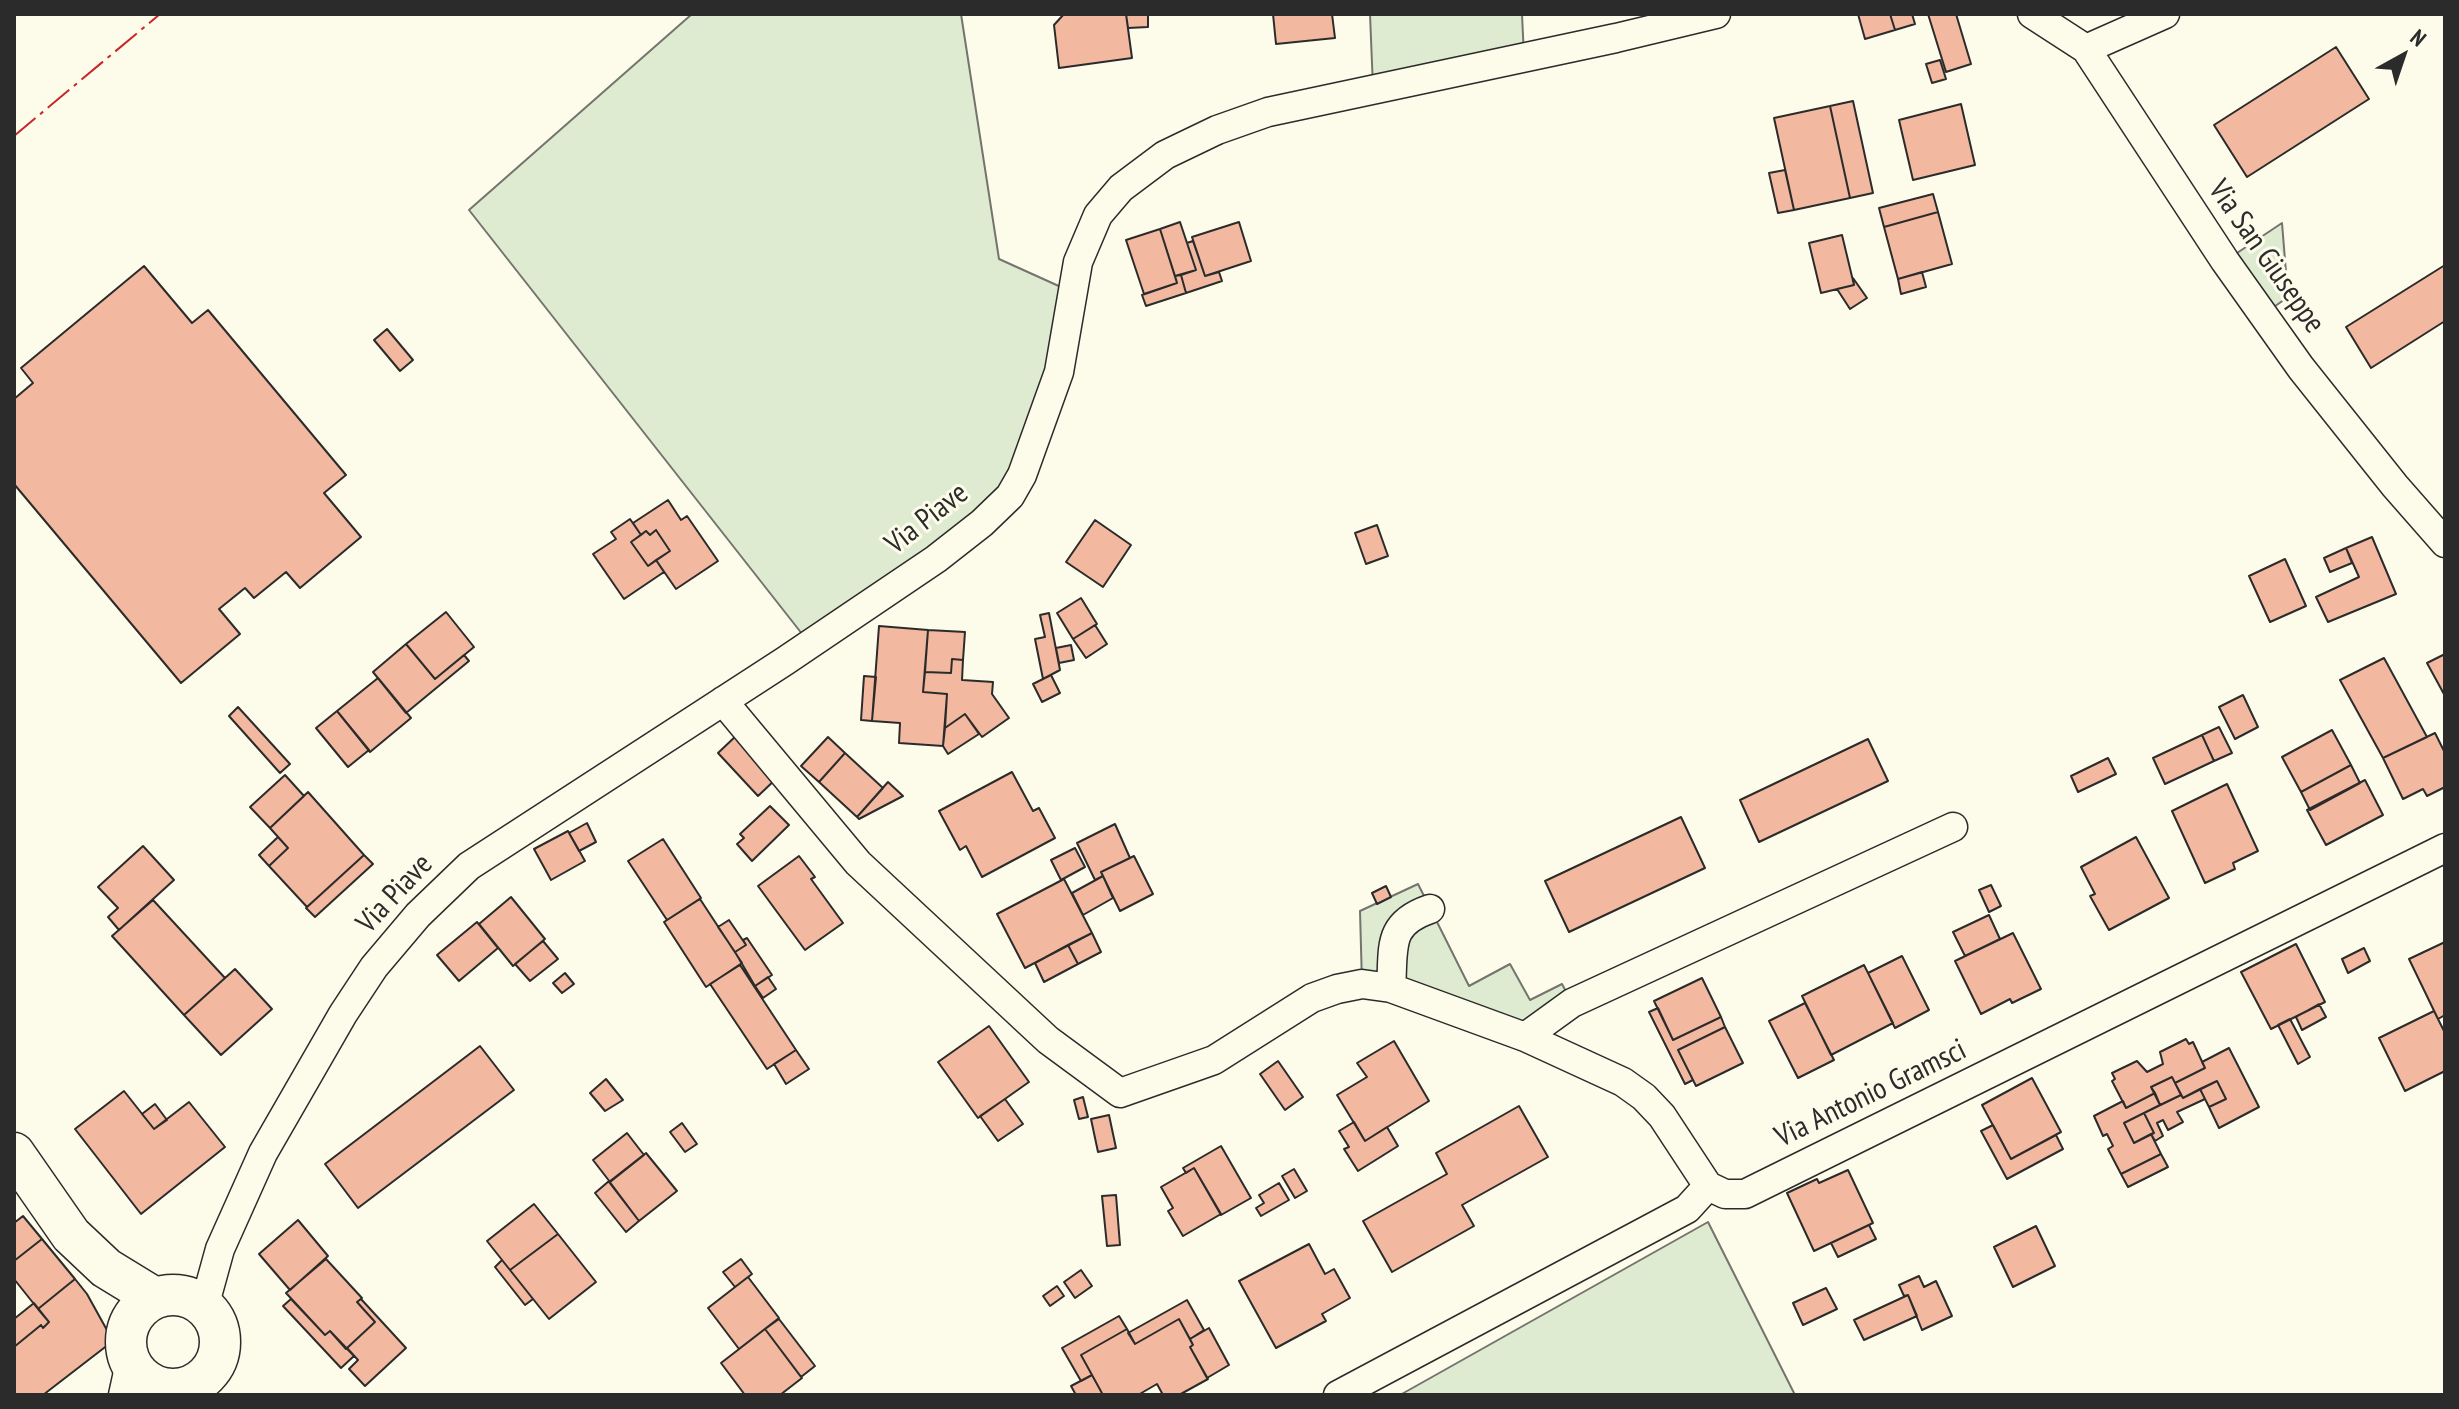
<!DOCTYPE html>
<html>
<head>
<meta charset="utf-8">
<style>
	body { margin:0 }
	#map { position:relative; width:2459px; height:1409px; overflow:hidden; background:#fdfbea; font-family:"PT Sans Narrow",sans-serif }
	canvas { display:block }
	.frame { position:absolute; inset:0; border:16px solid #2b2b2b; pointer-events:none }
	.north { position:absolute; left:2363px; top:16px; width:80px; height:80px; -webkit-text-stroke:6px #fdfbea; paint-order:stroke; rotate:40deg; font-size:22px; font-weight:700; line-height:32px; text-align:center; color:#2b2b2b }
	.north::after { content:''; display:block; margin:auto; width:28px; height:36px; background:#2b2b2b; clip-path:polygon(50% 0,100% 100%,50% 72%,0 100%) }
</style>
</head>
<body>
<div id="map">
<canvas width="2459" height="1409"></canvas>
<div class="frame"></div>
<div class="north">N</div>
</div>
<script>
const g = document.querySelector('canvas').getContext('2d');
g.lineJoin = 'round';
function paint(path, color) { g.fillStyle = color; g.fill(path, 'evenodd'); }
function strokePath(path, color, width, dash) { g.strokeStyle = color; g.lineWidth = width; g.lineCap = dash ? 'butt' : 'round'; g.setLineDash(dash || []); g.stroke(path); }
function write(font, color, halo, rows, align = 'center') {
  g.font = font + ' "PT Sans Narrow",sans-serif'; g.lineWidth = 6; g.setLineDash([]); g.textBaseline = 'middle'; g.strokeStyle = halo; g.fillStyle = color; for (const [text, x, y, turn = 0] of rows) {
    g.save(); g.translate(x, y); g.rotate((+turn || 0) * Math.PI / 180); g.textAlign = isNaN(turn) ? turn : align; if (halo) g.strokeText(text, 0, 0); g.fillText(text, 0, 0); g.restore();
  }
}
const green = new Path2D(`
	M692,14h269l38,245 73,33 -50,183 -212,169 -341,-434z
	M1370,14h152l2,43 -151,31z
	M2282,223l6,74 -24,17 -39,-53z
	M1418,884l51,102 41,-22 20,36 32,-16 10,19 -47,34 -163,-53 -2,-73z
	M1708,1222l87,173h-395z`);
const building = new Path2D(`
	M1064,14h62l6,44 -73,10 -5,-43z
	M1126,14h22v13l-20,1z
	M1273,14h59l3,24 -59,6z
	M1858,14h32l5,16 -30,9z
	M1890,14h22l3,10 -20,6z
	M1928,14h28l15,50 -25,8z
	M2336,47l33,52 -122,78 -33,-52z
	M1940,60l6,19 -14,4 -6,-19z
	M1853,101l20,92 -23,5 -20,-92z
	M1961,104l14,61 -62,15 -14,-60z
	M1830,106l20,92 -56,12 -20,-92z
	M1785,170l9,40 -16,3 -9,-40z
	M1933,194l5,18 -54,15 -5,-19z
	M1938,212l14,52 -54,15 -14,-52z
	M1180,222l16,48 -21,6 -15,-47z
	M1239,222l12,39 -46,15 -13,-39z
	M1160,229l17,54 -33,11 -18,-54z
	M1842,235l12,50 -33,8 -12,-50z
	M1193,241l12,35 14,-4 3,9 -36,12 -5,-18 15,-5 -9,-27z
	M2445,265v56l-74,47 -25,-41z
	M144,266l48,57 16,-13 138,165 -22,18 37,44 -61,51 -14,-16 -32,26 -9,-10 -26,21 21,25 -59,49 -167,-199v-85l19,-16 -12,-15z
	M1922,272l4,15 -25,7 -3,-15z
	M1181,275l5,18 -40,13 -4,-11 35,-12 -2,-7z
	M1853,278l14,20 -17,11 -13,-20 17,-4z
	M387,329l26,31 -13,11 -26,-31z
	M668,500l13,20 6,-4 31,45 -42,28 -20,-29 14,-9 -14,-21 -6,5 -4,-4 -5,4 -8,-12z
	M630,519l11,16 -10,7 17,24 8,-6 8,12 -40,27 -31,-45 23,-15 -5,-7z
	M1095,520l36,25 -28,42 -37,-25z
	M1377,525l11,31 -22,8 -11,-31z
	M656,530l14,21 -22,15 -17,-24 15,-11 4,4z
	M2372,537l24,57 -68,28 -12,-25 43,-20 -13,-29z
	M2346,548l6,15 -22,9 -6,-14z
	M2285,559l21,47 -36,16 -21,-46z
	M1081,598l16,26 -24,15 -16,-26z
	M446,612l28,35 -39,32 -29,-35z
	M1049,613l11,57 -17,9 -8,-40 10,-2 -5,-22z
	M1095,625l12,19 -21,14 -13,-19z
	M879,626l49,4 -5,62 24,2 -4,52 -44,-3 1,-20 -28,-2z
	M928,630l37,2 -2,28 -11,-1 -1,14 -26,-1z
	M406,644l29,35 29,-24 5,6 -63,52 -33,-41z
	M1071,645l3,15 -15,3 -3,-15z
	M2445,654v42l-18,-33z
	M2384,658l43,79 -44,21 -43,-78z
	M952,659l11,1 -1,20 31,2 -1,12 17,24 -27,19 -17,-23 -20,14 2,-34 -24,-2 2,-20 26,1z
	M1051,675l9,18 -18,9 -9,-18z
	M864,676l12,1 -4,44 -11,-1z
	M378,678l33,40 -41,34 -33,-41z
	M2243,695l15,32 -23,12 -16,-32z
	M238,707l52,57 -10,9 -51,-57z
	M337,711l32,39 -21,17 -32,-39z
	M965,714l14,20 -31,20 -5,-8 2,-18z
	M2219,727l13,26 -18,8 -12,-26z
	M2332,730l19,35 -50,27 -19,-35z
	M2435,733l10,20v34l-18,9 -4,-7 -20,10 -20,-41z
	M738,734l40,43 -20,19 -40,-43z
	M2202,735l12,26 -49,23 -12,-26z
	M828,737l17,16 -26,29 -18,-16z
	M1868,739l20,42 -129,61 -19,-42z
	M845,753l38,35 -26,29 -38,-35z
	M2108,758l8,16 -38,18 -7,-16z
	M2351,765l9,18 -50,27 -9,-18z
	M1012,772l21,39 6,-3 16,30 -73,39 -16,-31 -6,4 -21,-39z
	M285,775l19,21 -34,32 -20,-21z
	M2365,780l18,35 -57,30 -19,-35z
	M888,782l15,14 -44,23 -2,-2z
	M2227,784l31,67 -25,12 2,6 -30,14 -33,-72z
	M308,792l56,63 -57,52 -38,-41 19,-18 -18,-20z
	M770,806l19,19 -37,36 -15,-17 7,-6 -4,-4z
	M1681,817l24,51 -136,64 -24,-51z
	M587,823l9,19 -17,9 -10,-18z
	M1115,824l15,34 -29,14 2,4 -8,4 -18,-37z
	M568,831l17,30 -34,19 -17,-31z
	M278,837l10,11 -19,18 -10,-11z
	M2136,837l33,61 -60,32 -19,-34 5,-2 -14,-27z
	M663,839l38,59 -34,22 -39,-59z
	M143,846l31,34 -55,50 -11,-13 10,-9 -20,-21z
	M1075,848l10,19 -24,13 -10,-20z
	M364,855l9,9 -58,53 -9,-9z
	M799,856l16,21 -4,2 32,44 -38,27 -47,-64z
	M1134,856l19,38 -33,17 -19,-39z
	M1103,876l10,22 -30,17 -11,-22z
	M1064,879l28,54 -67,35 -28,-54z
	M1991,885l10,21 -12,6 -10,-22z
	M1386,886l5,11 -14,7 -5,-11z
	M511,897l34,42 -32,27 -34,-42z
	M700,899l42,64 -36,24 -42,-65z
	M153,900l72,78 -41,37 -72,-79z
	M1989,915l11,24 -35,17 -12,-24z
	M729,920l17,25 -11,7 -17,-25z
	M477,922l21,26 -39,33 -22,-26z
	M1092,933l9,19 -23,12 -10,-19z
	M2013,933l28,56 -29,14 -2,-4 -29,15 -26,-53z
	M747,938l25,37 -17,11 -20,-34 11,-7 -3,-5z
	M543,941l15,18 -28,22 -15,-17z
	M2445,942v73l-7,4 -29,-60z
	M2296,944l29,58 -54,27 -30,-57z
	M1068,945l10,19 -34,18 -9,-19z
	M2364,948l6,13 -22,12 -6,-14z
	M1902,956l27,54 -34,18 -27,-55z
	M740,965l56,85 -29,19 -57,-85z
	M1864,965l29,58 -62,32 -29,-59z
	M235,969l37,40 -51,46 -37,-40z
	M565,973l9,11 -12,9 -9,-10z
	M768,977l8,12 -13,9 -8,-12z
	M1702,978l19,39 -48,23 -19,-39z
	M1805,1003l29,57 -36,18 -29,-57z
	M2319,1004l7,13 -24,13 -6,-13z
	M1658,1008l15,32 48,-23 4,10 -47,23 15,30 -8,4 -36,-72z
	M2434,1011l11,22v38l-40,20 -26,-53z
	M2290,1019l20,38 -12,7 -20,-39z
	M989,1026l40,56 -51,36 -40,-56z
	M1725,1027l18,36 -47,23 -18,-36z
	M2186,1039l3,5 4,-2 12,26 -30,15 -3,-6 -21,10 4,6 -29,15 -14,-27 3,-2 -3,-6 25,-12 10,11 16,-8 -3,-12z
	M1394,1041l35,60 -64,40 -28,-46 30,-18 -10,-14z
	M480,1046l34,44 -156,118 -33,-44z
	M2229,1048l30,59 -40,21 -10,-21 17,-8 -9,-18 -34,17 -8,-15 30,-15 -3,-6z
	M796,1050l13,19 -23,15 -12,-20z
	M1278,1061l25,36 -18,13 -25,-36z
	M2172,1077l9,18 -21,10 -9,-18z
	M2032,1078l29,54 -50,27 -29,-54z
	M606,1079l17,21 -18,11 -15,-18z
	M2217,1081l9,18 -17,8 -9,-18z
	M2200,1089l5,10 -28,13 6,10 -15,8 -5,-10 -6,3 6,13 -8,5 -4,-7 3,-1 -10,-20 37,-18 2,3z
	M124,1091l30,38 35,-27 36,45 -84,67 -66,-85z
	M2155,1093l5,12 -36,18 10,20 17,-9 10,20 -40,20 -13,-25 5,-3 -6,-12 -4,2 -9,-20 29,-15 3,7z
	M1083,1097l5,20 -9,2 -5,-19z
	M1005,1099l18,25 -25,17 -18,-25z
	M155,1104l12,16 -13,9 -12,-15z
	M1519,1106l29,51 -86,48 12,21 -82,46 -29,-51 84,-47 -11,-21z
	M2144,1113l10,20 -20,10 -10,-20z
	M1109,1115l7,33 -18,4 -7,-33z
	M1354,1122l11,19 22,-14 11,19 -40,25 -14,-22 5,-2 -10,-16z
	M682,1123l15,21 -12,8 -15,-20z
	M1993,1125l18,34 45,-24 7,14 -56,30 -26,-48z
	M627,1133l17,22 -34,27 -17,-22z
	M1221,1146l30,52 -30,17 -27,-47 -8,5 -3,-5z
	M646,1153l31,38 -38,30 -30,-39z
	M2161,1154l7,13 -40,20 -7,-13z
	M1194,1168l27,46 -38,22 -15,-25 5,-3 -12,-21z
	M1294,1169l13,22 -12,7 -13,-22z
	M1848,1170l25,53 -59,28 -27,-58 30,-14 2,4z
	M609,1181l30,40 -13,11 -31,-39z
	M1279,1183l10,17 -28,16 -5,-8 8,-5 -5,-8z
	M1116,1195l4,50 -13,1 -5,-50z
	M534,1204l24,30 -48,36 -23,-29z
	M23,1216l19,23 -28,22v-38z
	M298,1220l30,36 -38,34 -31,-36z
	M1869,1225l7,14 -38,18 -7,-14z
	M2036,1226l19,40 -42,21 -19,-40z
	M558,1234l38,48 -47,37 -39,-49z
	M42,1239l33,40 -37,30 -24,-30v-18z
	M1309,1244l16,30 9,-5 16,29 -28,16 4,7 -50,27 -37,-67z
	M326,1259l36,39 -5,4 18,20 -29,27 -16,-18 -5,4 -39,-42z
	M741,1259l11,15 -17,13 -12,-15z
	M502,1260l31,39 -8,6 -30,-38z
	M1081,1270l11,16 -17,12 -11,-16z
	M1919,1276l5,11 12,-6 16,35 -30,14 -14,-35 -4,1 -5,-11z
	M748,1277l31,41 -40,31 -31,-41z
	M75,1279l12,15 26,47 -70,54h-29v-48l27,-22 2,3 6,-6 -11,-13z
	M1057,1286l7,10 -14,10 -7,-10z
	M1826,1288l11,21 -34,16 -10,-22z
	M1908,1295l9,21 -53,24 -10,-20z
	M291,1299l34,36 5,-4 24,25 -13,12 -58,-62z
	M361,1299l45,49 -41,38 -16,-17 9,-9 -11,-12 28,-26 -18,-20z
	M1187,1300l17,30 -14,9 -11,-20 -44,25 -7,-11z
	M34,1303l15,19 -6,6 -2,-3 -27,22v-28z
	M1119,1316l8,13 -46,26 11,20 -11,6 -19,-33z
	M779,1319l36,47 -14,11 -36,-48z
	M1179,1319l14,26 -3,2 18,32 -29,16h-16l-6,-11 -19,11h-35l-22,-40 46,-26 8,15z
	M1209,1328l20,37 -22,13 -17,-31 3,-2 -3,-6z
	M765,1329l37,49 -22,17h-35l-24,-32z
	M1092,1375l11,20h-27l-5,-9z`);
const street = new Path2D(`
	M2032,14l54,35 139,212 76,107 94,118 50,57
	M2086,49l79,-35
	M723,701l135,162 190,177 72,53 94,-33 98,-62 25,-9 25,-5 29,4 134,49 98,45 21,15 18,19 46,70
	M1391,988c3,-40 -5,-64 39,-79
	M1525,1037l47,-34 381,-176
	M204,1307l16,-58 43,-96 80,-139 31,-47 44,-52 51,-49 316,-205 151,-102 46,-36 28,-27 12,-21 37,-103 19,-110 20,-47 23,-27 44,-33 52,-25 51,-18 348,-74 100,-24
	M123,1395l7,-32
	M154,1395l10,-6
	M1338,1395l349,-186 21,-23 17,8h20l700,-346`);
const secondary = new Path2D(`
	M14,1153l57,82 35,33 49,30
	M126 1342a47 47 0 1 1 94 0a47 47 0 1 1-94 0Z`);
const power = new Path2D(`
	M14,136l146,-122`);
const streetNames = [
	["Via San Giuseppe",2266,257,55],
	["Via Piave",927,519,-38],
	["Via Piave",395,894,-47],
	["Via Antonio Gramsci",1871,1094,-26]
];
paint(green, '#deebd1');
strokePath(green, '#74746e', 2);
paint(building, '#f2b8a0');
strokePath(building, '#2b2b2b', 2);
strokePath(street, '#2b2b2b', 31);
strokePath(secondary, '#2b2b2b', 43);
strokePath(street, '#fdfbea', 28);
strokePath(secondary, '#fdfbea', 40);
strokePath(power, '#c62828', 2, [28, 6, 4, 6]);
write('30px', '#2b2b2b', '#fdfbea', streetNames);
</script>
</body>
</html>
